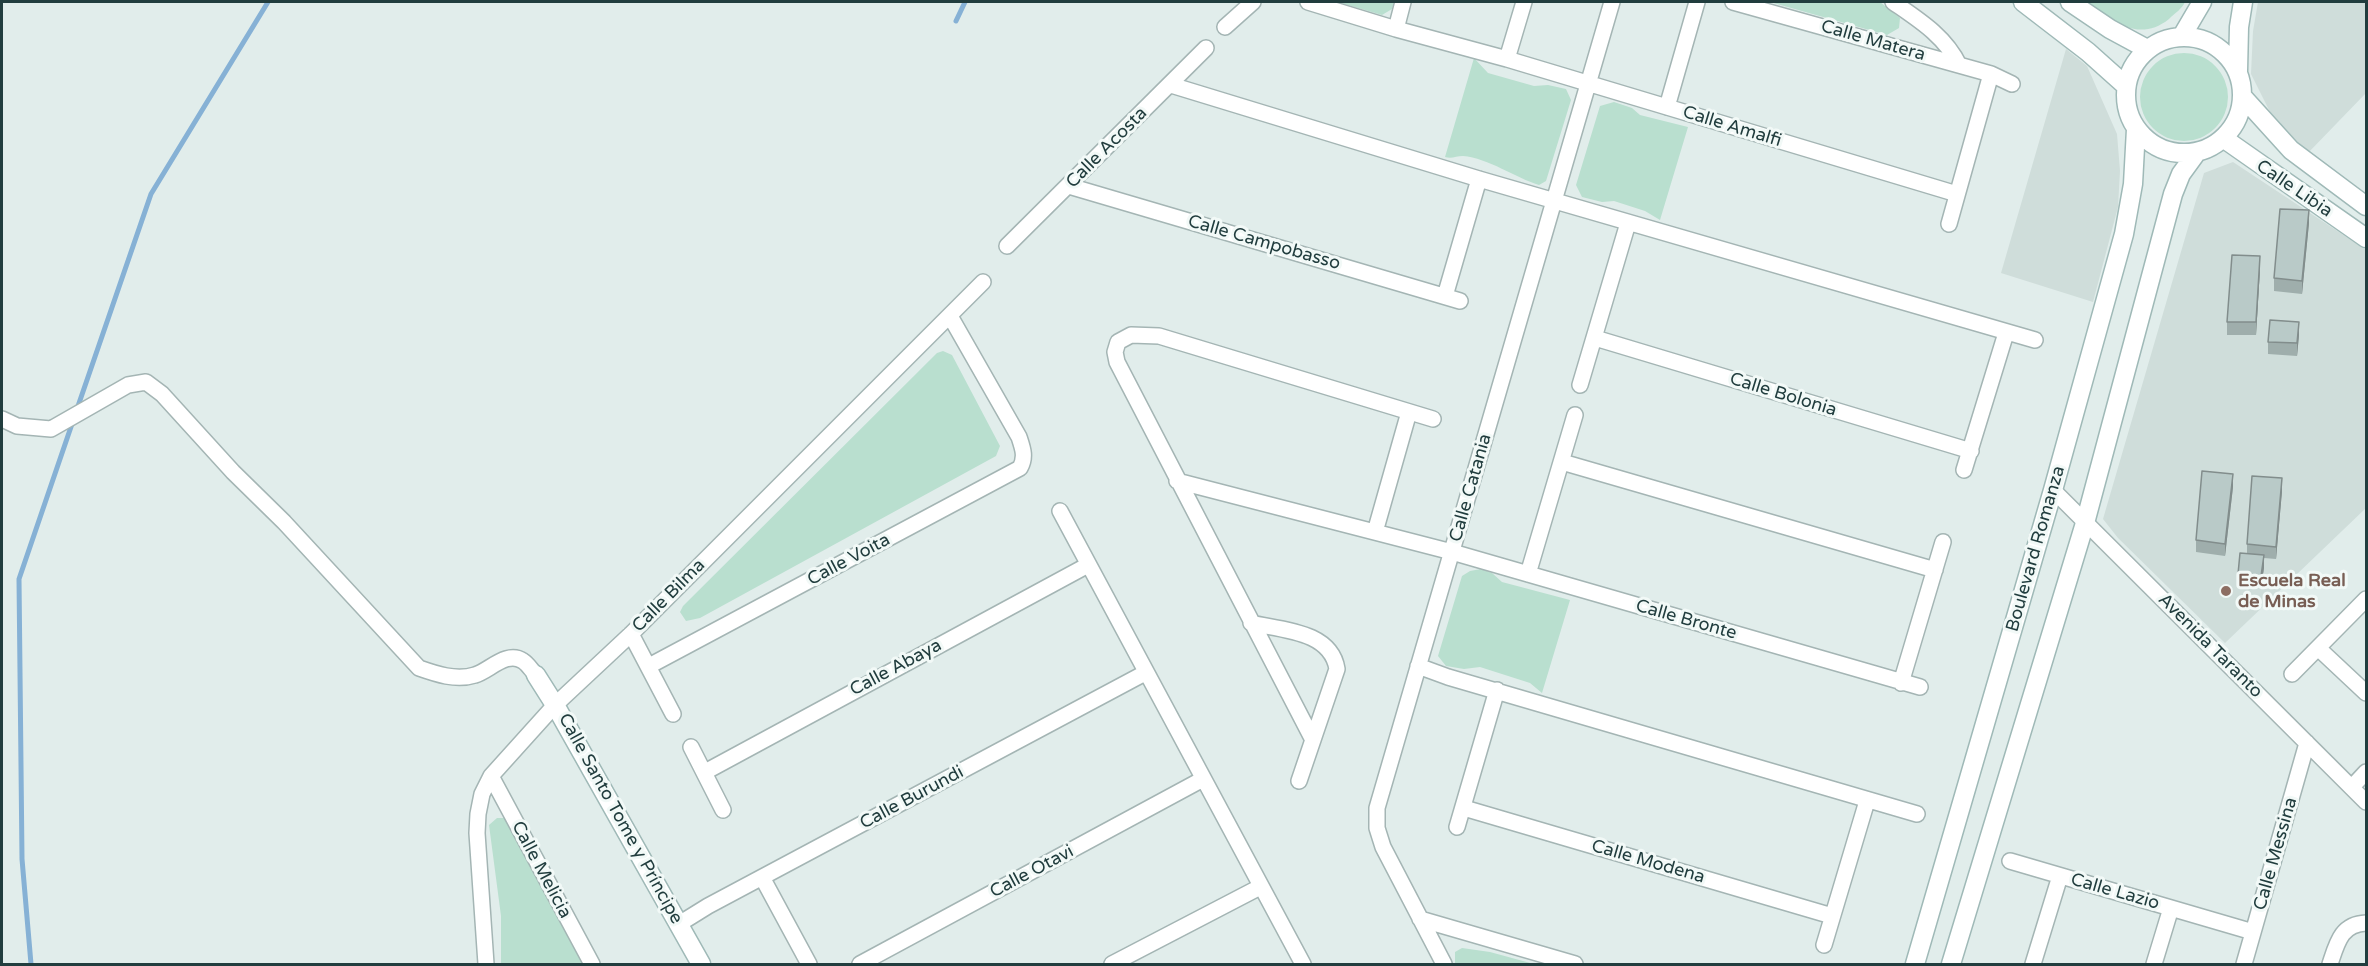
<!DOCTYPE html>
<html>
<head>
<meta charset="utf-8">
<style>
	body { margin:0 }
	#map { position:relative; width:2368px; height:966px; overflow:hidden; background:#e1edeb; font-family:"Varela Round",sans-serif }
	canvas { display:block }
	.frame { position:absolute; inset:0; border:3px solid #213d3e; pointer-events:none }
</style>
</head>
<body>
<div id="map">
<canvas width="2368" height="966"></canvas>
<div class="frame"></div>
</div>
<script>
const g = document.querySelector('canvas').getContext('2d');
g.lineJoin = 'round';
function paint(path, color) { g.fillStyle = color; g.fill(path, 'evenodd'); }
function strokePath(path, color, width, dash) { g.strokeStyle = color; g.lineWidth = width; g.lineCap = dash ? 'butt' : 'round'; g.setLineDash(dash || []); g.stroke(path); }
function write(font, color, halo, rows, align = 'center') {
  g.font = font + ' "Varela Round",sans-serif'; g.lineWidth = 6; g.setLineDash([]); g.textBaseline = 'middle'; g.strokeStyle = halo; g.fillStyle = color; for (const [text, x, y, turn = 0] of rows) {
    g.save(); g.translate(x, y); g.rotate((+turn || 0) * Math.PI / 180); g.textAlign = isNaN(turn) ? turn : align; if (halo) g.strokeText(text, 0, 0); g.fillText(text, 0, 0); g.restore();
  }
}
const built = new Path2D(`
	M2258,2h108v91l-58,60 -38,-41 -19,-38 2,-43z
	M2066,49l21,17 30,68 3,37 -2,36 -25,95 -92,-29z
	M2233,162l133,88v258l-141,135 -107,-105 -15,-19 101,-346z`);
const green = new Path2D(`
	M1338,2h56l-2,7 -10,6z
	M1770,2h110l20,16 -1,10 -12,7z
	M2083,2h102c-3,7 -10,11 -16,17 -31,25 -60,0 -86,-17z
	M2140 97a44 44 0 1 1 88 0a44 44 0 1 1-88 0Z
	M1474,58l14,15 46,13 14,-1 18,4 5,11 -25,81 -7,4c-23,-7 -51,-27 -76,-29 -7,0 -11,3 -18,1z
	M1614,102l18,6 8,7 48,12 -28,93 -15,-9 -31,-10 -12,1 -20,-5 -6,-12 24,-79z
	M943,351l9,4 48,91 -4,10 -296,162 -14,3 -6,-9 3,-6 254,-253z
	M1481,569l11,4 10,9 68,18 -28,93 -12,-10 -50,-16 -16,2 -18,-3 -8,-10 24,-80 8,-5z
	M497,818h10l79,146h-85v-48l-12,-91z
	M1462,948l28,4 44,12h-79v-12z`);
const stream = new Path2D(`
	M956,21l9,-19
	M77,409l74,-215 117,-192
	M31,964l-9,-105 -3,-280 54,-158`);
const street = new Path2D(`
	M1308,2l88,27 111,30 450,135
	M1733,2l258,72 21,10
	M1893,2c26,18 52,34 66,63
	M1225,27l28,-25
	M1396,29l7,-27
	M1507,59l17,-57
	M1171,85l308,94 556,161
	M1667,107l30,-105
	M1069,186l391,115
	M1949,224l42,-150
	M1007,246l199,-198
	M1445,296l34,-117
	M1595,338l376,113
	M1580,385l48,-162
	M2,419l15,7 34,3 77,-44 18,-3 16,12 71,78 51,50 135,146c17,6 37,13 56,7 14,-4 32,-25 48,-14 5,3 9,10 13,14
	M1562,462l373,108
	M1964,470l42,-137
	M1177,481l275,71 468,135
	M2053,490l313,312
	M1060,511l243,453
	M1375,532l34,-120
	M1528,574l47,-159
	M1251,623c31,7 80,8 86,46l-38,112
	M631,634l42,80
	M2318,648l48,45
	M649,666l371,-198c6,-11 3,-19 -1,-31l-69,-121
	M1418,666l30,11 469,137
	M2292,674l74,-75
	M1901,683l42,-141
	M1313,740l-196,-378 -2,-10 3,-10 13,-7 28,1 274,83
	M691,747l32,63
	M705,772l383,-207
	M491,776l101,188
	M2352,787l14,-15
	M1464,808l368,108
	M1457,827l40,-137
	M2010,861l243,71
	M763,879l46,85
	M1420,919l155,45
	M679,924l29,-18 437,-233
	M1824,945l43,-144
	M486,964l-9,-131 1,-19 4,-20 9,-18 64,-71 76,-71 352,-352
	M860,964l343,-185
	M1112,964l148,-77
	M1444,964l-61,-117 -6,-19v-20l235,-806
	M2033,964l27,-88
	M2154,964l17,-56
	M2244,964l63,-221
	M2330,964c7,-21 11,-40 36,-41`);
const secondary = new Path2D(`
	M2023,2l65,50 38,34
	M2070,2l40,27 37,20
	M2182,36l20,-34
	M2126 95a58 58 0 1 1 116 0a58 58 0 1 1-116 0Z
	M2238,71l1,-44 4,-25
	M2242,96l49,54 75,56
	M2223,138l143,100
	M536,675l19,30 146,259
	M1915,964l138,-474 71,-256 9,-50 3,-55
	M1951,964l134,-441 88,-329 8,-20 16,-22`);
const wall = new Path2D(`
	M2309,223l-7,71 -28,-3v-13z
	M2260,269l-4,66h-29v-13z
	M2299,335l-2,21 -29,-2v-12z
	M2233,487l-8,69 -29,-4v-12z
	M2282,491l-6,68 -12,-1v10l-3,20 -23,-2v-12l9,-21v-9z`);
const shadedWall = new Path2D(`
	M2309,210v13l-7,71v-13z
	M2260,256v13l-4,66v-13z
	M2299,322v13l-2,21v-13z
	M2233,474v13l-8,69v-12z
	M2282,478v13l-6,68v-12z
	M2264,555v13l-3,20v-12z`);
const building = new Path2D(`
	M2280,209l29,1 -7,71 -28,-3z
	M2232,255l28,1 -4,66h-29z
	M2270,320l29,2 -2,21 -29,-1z
	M2202,471l31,3 -8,70 -29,-4z
	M2252,476l30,2 -6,69 -29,-3z
	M2240,553l24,2 -3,21 -23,-2z`);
const markers = [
	[2226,591,6,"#8d6e63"]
];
const streetNames = [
	["Calle Matera",1873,41,16],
	["Calle Amalfi",1732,127,17],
	["Calle Acosta",1107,148,-45],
	["Calle Libia",2294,189,34],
	["Calle Campobasso",1264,243,16],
	["Calle Bolonia",1783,395,17],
	["Calle Catania",1471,488,-74],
	["Boulevard Romanza",2036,549,-74],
	["Calle Voita",849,560,-28],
	["Calle Bilma",669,596,-45],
	["Calle Bronte",1686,620,16],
	["Avenida Taranto",2210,646,45],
	["Calle Abaya",896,668,-28],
	["Calle Burundi",912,798,-28],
	["Calle Santo Tome y Príncipe",620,819,61],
	["Calle Messina",2276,854,-74],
	["Calle Modena",1648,862,16],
	["Calle Melicia",541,870,62],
	["Calle Otavi",1032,872,-28],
	["Calle Lazio",2115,892,16]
];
const educationNames = [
	["Escuela Real",2238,581],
	["de Minas",2238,602]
];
paint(built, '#cfddda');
paint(green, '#b9dfcf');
strokePath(stream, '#86b1d5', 5);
strokePath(street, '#a4b5b4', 18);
strokePath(secondary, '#9fb9b7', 21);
strokePath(street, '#fff', 15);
strokePath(secondary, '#fff', 18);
paint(wall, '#9faeac');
paint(shadedWall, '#828d8c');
paint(building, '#b9cac8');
strokePath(building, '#828d8c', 1.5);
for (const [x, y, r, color] of markers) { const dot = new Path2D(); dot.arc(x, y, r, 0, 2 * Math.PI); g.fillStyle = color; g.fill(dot); strokePath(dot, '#f2f9f7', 2); }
write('18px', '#213d3e', '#f2f9f7', streetNames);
write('bold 18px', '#785e54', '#f2f9f7', educationNames, 'left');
</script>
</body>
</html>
